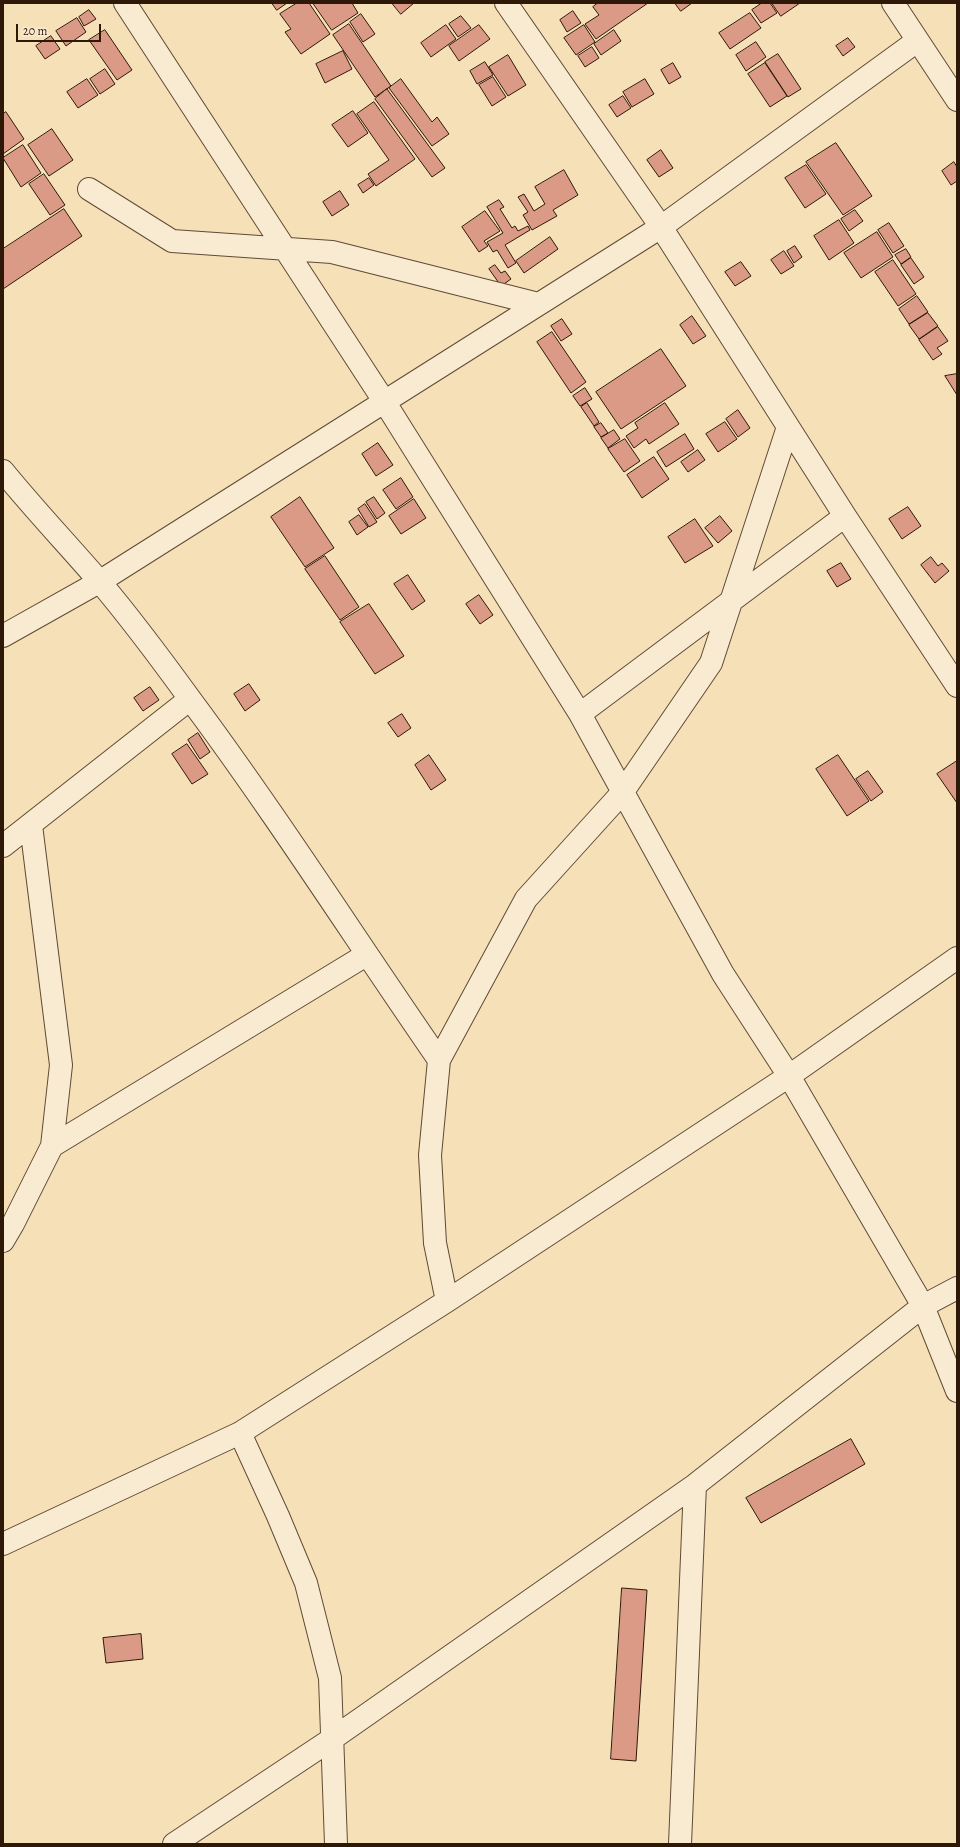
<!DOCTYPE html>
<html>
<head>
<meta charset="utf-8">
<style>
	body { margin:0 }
	#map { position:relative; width:960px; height:1847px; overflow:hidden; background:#f6e0b8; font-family:Alegreya,serif }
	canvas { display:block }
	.frame { position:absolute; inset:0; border:4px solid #2e1808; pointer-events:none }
	.scale { position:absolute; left:16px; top:24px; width:85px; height:18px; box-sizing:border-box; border:2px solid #2e1808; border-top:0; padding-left:5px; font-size:12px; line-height:14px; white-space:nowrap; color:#2e1808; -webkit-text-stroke:3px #f9ebd1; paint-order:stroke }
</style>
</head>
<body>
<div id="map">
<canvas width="960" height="1847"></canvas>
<div class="frame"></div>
<div class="scale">20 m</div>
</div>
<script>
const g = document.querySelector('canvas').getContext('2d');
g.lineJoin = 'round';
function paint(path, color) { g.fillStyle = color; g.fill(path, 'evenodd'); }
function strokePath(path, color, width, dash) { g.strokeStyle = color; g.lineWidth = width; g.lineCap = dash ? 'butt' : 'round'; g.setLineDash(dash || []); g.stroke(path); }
const building = new Path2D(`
	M272,3h15l-10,7z
	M297,3h12l21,31 -29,20 -16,-22 6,-3 -11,-15z
	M313,3h39l6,10 -26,17z
	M392,3h22l-13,11z
	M598,3h50l-52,36 -11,-15 14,-9 -6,-8z
	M675,3h17l-11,8z
	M762,3h8l7,10 -16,10 -9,-13z
	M772,3h28l-19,13z
	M89,10l7,9 -12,7 -5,-9z
	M573,11l8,12 -14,9 -7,-12z
	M750,13l11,15 -31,21 -11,-16z
	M361,14l14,20 -12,8 -13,-20z
	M461,16l10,12 -13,9 -9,-13z
	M77,18l9,14 -20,14 -10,-15z
	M349,24l42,62 -16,11 -42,-62z
	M446,25l10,14 -25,18 -10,-14z
	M479,25l11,14 -31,22 -10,-15z
	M584,25l11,17 -19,13 -12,-17z
	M105,30l27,40 -15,10 -28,-40z
	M614,30l7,11 -20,14 -7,-11z
	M51,36l9,13 -15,10 -9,-13z
	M848,38l7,9 -12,9 -7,-10z
	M756,42l10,15 -20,14 -10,-16z
	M592,47l7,11 -14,9 -7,-11z
	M343,51l9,18 -27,14 -9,-19z
	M778,54l23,35 -13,8 -23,-35z
	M508,55l18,30 -18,11 -19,-29z
	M485,62l8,13 -16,9 -7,-13z
	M673,63l8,14 -12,7 -8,-14z
	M765,63l22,33 -17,11 -22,-33z
	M105,69l10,15 -15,10 -10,-15z
	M493,77l13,20 -14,9 -13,-21z
	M87,79l11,16 -20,13 -11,-16z
	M401,79l31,43 5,-5 12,17 -17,12 -43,-58z
	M645,79l9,15 -22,13 -9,-15z
	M387,89l58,79 -13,9 -57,-78z
	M623,96l8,12 -14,9 -8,-12z
	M374,102l41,57 -39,27 -8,-12 21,-14 -32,-46z
	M353,111l15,22 -20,14 -16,-22z
	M6,112l18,27 -21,15v-40z
	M52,129l21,31 -24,16 -21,-31z
	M836,143l36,53 -29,19 -37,-53z
	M23,145l18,28 -20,14 -18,-29z
	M661,150l12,18 -14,9 -12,-17z
	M954,162l3,5v14l-6,4 -9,-14z
	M806,165l20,29 -21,14 -20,-30z
	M564,170l14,25 -25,15 4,6 -25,14 -9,-15 5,-3 -10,-15 6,-3 10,17 11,-7 -10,-17z
	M44,174l21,31 -15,10 -21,-31z
	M369,178l5,7 -11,8 -5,-8z
	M340,191l9,14 -17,11 -9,-14z
	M499,200l5,7 -4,2 12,19 3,-2 3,5 10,-5 2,4 -25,15 11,18 -8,5 -11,-18 -4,2 -6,-10 16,-9 -16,-26z
	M64,209l18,27 -79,53v-40z
	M855,210l8,11 -14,10 -8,-12z
	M485,211l15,20 -16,10 4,5 -9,6 -17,-25z
	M839,220l15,23 -25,17 -15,-24z
	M889,223l15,23 -11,7 -15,-23z
	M877,232l16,25 -32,21 -17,-25z
	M550,237l8,12 -34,24 -8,-12z
	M795,246l7,11 -8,6 -7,-12z
	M906,249l5,8 -10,7 -6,-9z
	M784,251l10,15 -13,8 -10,-14z
	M911,258l13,19 -10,7 -13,-19z
	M893,260l23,34 -18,12 -23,-34z
	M741,262l10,14 -16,10 -10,-14z
	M495,265l6,8 4,-2 6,8 -10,7 -12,-17z
	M917,296l11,16 -19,12 -10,-15z
	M928,313l10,13 -19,13 -10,-14z
	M692,316l14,20 -13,8 -13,-19z
	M562,319l10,15 -11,7 -10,-15z
	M938,327l10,14 -11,7 5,6 -9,6 -14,-20z
	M552,332l34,50 -15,11 -34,-51z
	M661,349l25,37 -65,43 -25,-37z
	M957,374v21l-12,-19z
	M585,388l7,11 -12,7 -7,-10z
	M587,403l12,19 -5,4 -13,-19z
	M665,403l14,21 -30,20 -3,-5 -12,9 -8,-12 12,-8 -3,-5z
	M738,410l12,18 -12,9 -12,-18z
	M725,422l12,17 -19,13 -12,-18z
	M601,423l7,10 -7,4 -7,-10z
	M614,430l6,9 -12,9 -7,-10z
	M685,434l9,15 -28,18 -9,-15z
	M625,439l15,22 -16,11 -16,-23z
	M378,443l15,22 -17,11 -14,-22z
	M698,450l7,10 -17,12 -7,-10z
	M654,457l15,22 -27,19 -15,-23z
	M401,478l12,19 -17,12 -13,-19z
	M300,497l34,51 -29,19 -34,-50z
	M374,497l11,16 -8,6 -11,-17z
	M414,499l12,19 -25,16 -12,-18z
	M365,504l12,18 -8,5 -11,-18z
	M908,507l13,19 -19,13 -13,-20z
	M359,515l9,12 -11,8 -8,-13z
	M720,516l12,15 -14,12 -13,-15z
	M695,519l18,27 -28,17 -17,-26z
	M325,556l34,51 -19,13 -35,-51z
	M931,557l7,9 4,-3 7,8 -14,12 -14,-18z
	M841,563l10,16 -14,8 -10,-16z
	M408,575l17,26 -13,9 -18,-26z
	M479,595l14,20 -13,9 -14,-20z
	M369,604l35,52 -29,18 -35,-52z
	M249,684l11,16 -15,11 -11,-17z
	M150,687l9,13 -16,11 -9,-13z
	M402,714l9,14 -13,9 -10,-14z
	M198,733l12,19 -10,7 -12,-19z
	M187,744l21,30 -16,10 -20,-30z
	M429,755l17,25 -15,10 -16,-25z
	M838,755l31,46 -22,15 -31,-47z
	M957,761v42l-20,-29z
	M868,771l15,21 -12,9 -15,-22z
	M851,1439l14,25 -104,59 -15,-25z
	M622,1588l25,2 -11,171 -25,-2z
	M141,1634l2,25 -37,4 -3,-25z`);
const minor = new Path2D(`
	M125,3l259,398 196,313 143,260 66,102 134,230 34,85
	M506,3l155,224 184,289 112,170
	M893,3l64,97
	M89,189l83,52 160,11 206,52
	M3,471c31,38 65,74 97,111 32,38 61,77 90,117 87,117 166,241 249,361
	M3,636l96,-54 562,-355 256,-186
	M580,714l265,-198
	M3,846l187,-147
	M52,1146l314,-191
	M3,1241l10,-17 39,-78 9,-81 -30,-240
	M447,1301l-12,-58 -5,-88 9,-95 87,-161 96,-106 89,-130 77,-236
	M240,1433l38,83 28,67 24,95 6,166
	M3,1544l237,-111 207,-132 342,-225 168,-118
	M174,1844l158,-105 363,-254 228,-179 34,-18
	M680,1844l15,-359`);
paint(building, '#da9a85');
strokePath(building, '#2e1808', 1);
strokePath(minor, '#604a34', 24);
strokePath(minor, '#f9ebd1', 22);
</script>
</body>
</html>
